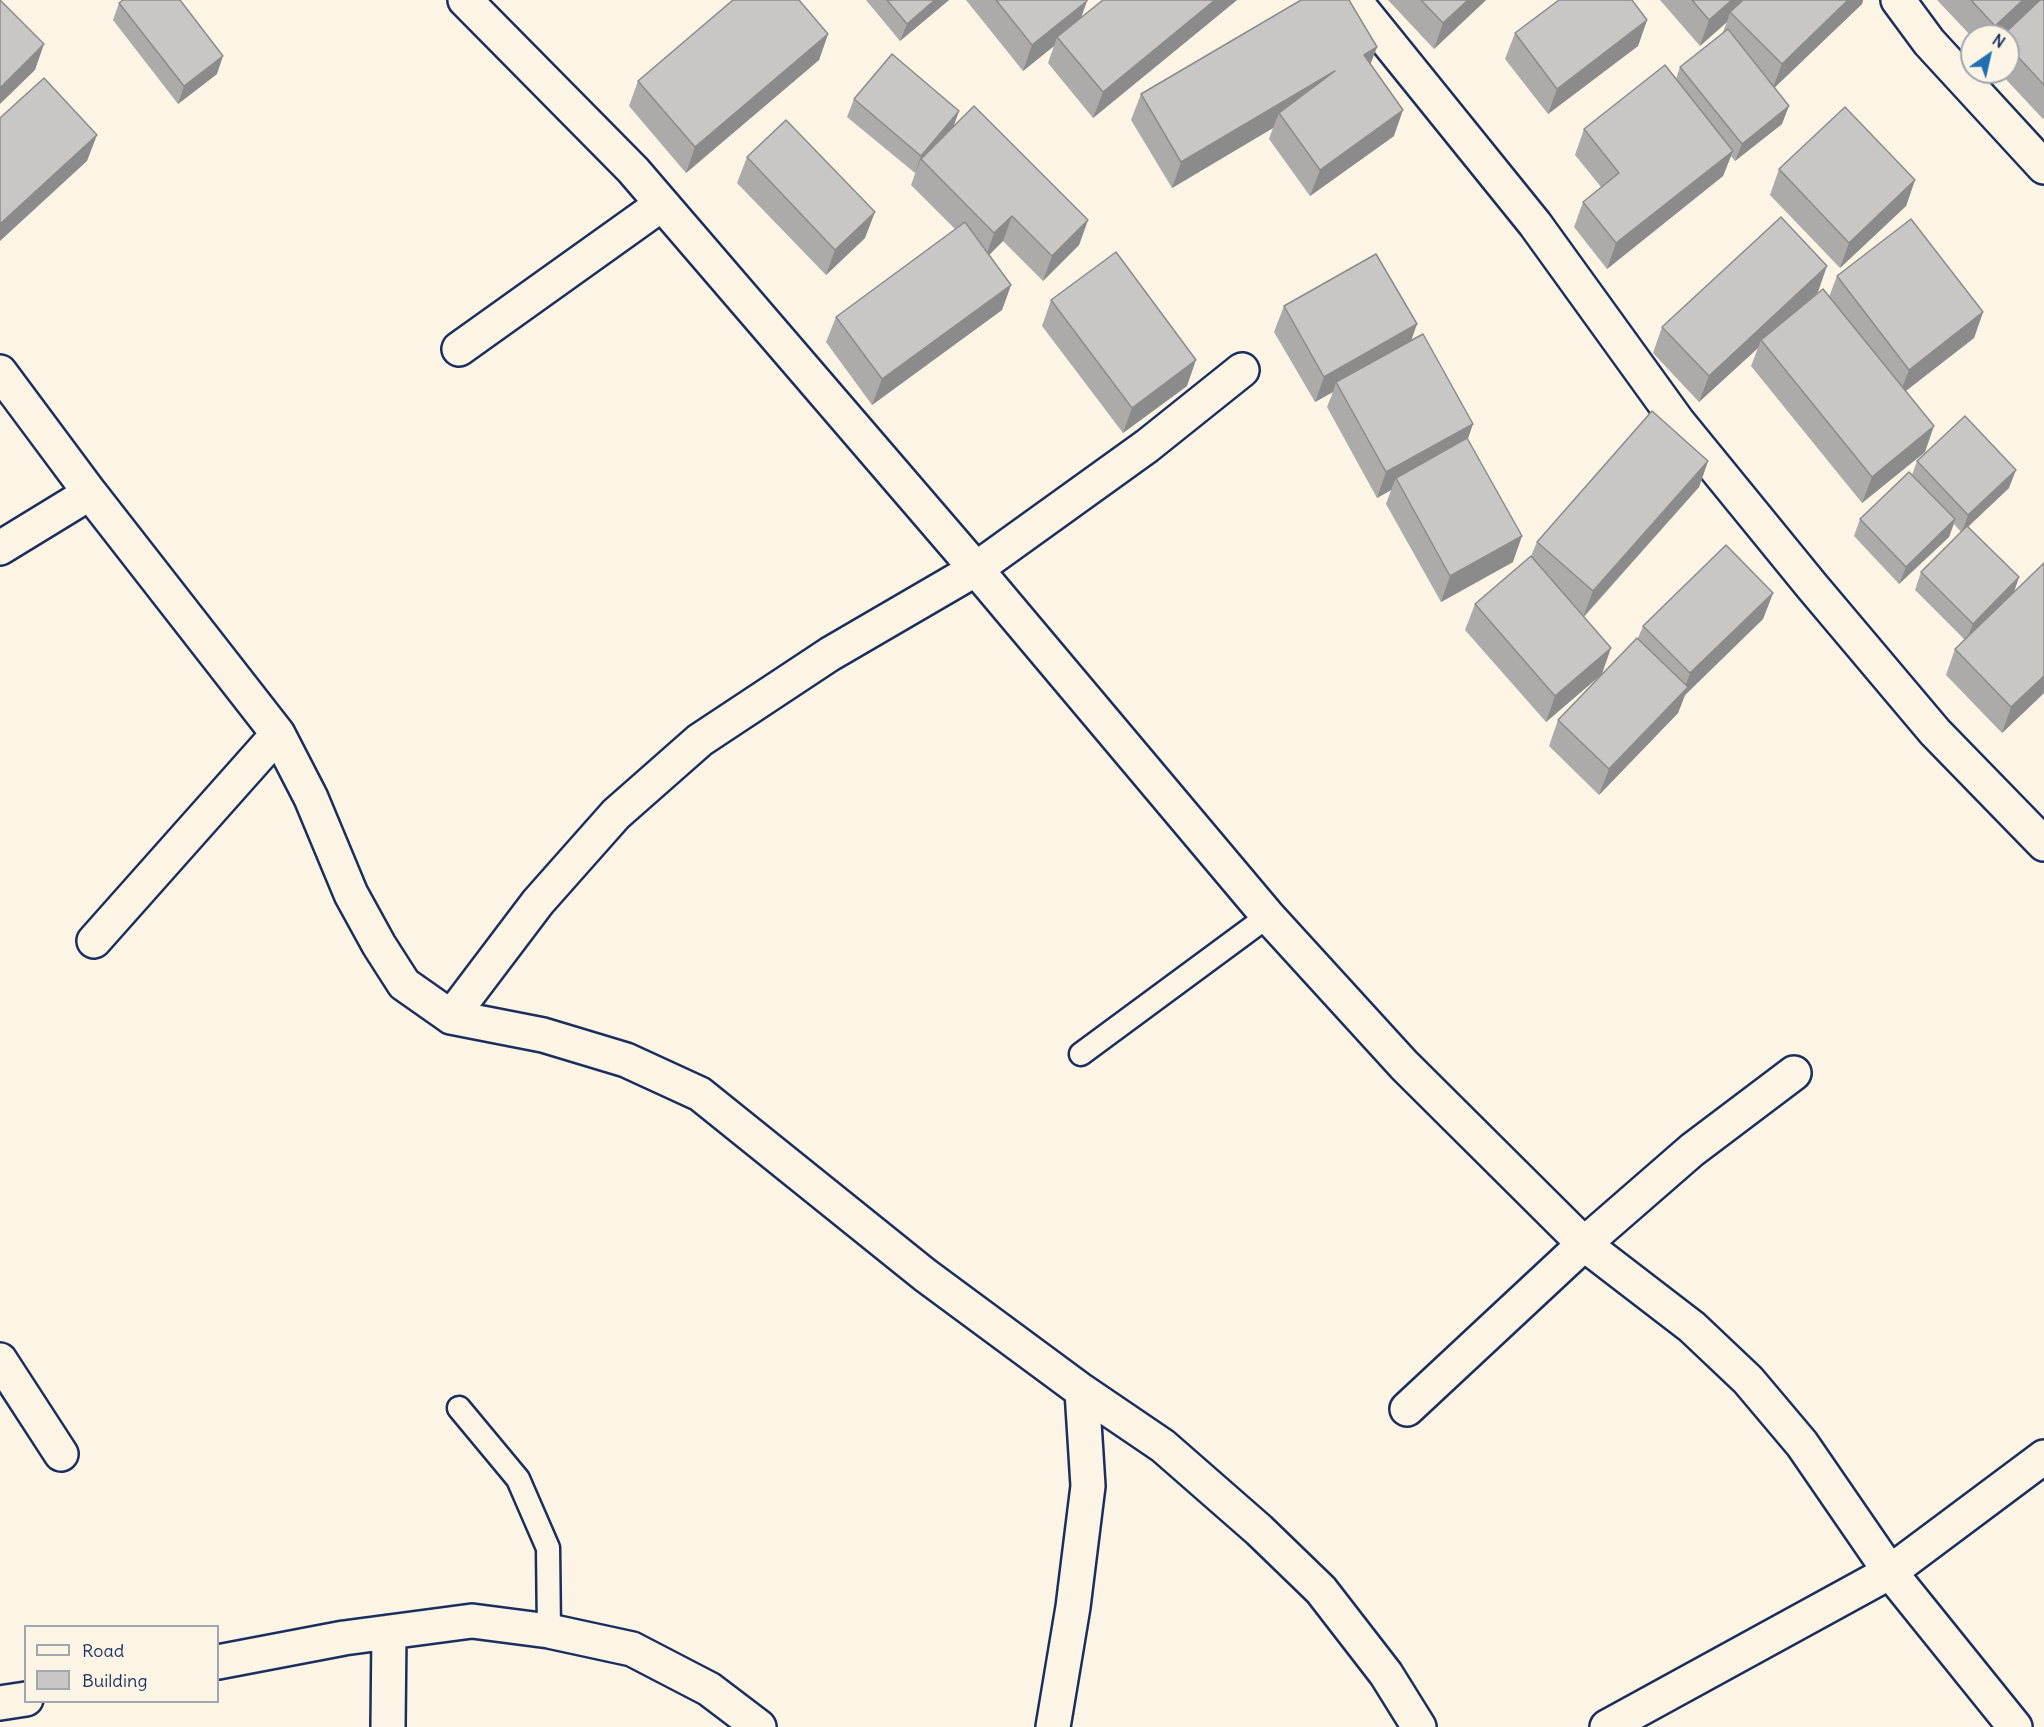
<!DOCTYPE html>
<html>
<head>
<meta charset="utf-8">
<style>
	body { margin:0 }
	#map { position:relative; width:2044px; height:1727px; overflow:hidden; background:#fcf5e5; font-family:Delius,sans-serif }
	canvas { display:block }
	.legend { position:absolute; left:24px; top:1625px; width:195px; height:78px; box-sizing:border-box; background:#fcf5e5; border:2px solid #a2a6af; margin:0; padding:8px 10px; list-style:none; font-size:18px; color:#1b2f5e }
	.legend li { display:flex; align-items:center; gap:12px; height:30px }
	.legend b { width:30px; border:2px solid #a2a6af }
	.north { position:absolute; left:1960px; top:24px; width:60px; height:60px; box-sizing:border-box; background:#fcf5e5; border:2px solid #a2a6af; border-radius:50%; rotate:34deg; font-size:16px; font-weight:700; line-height:24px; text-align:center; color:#1b2f5e }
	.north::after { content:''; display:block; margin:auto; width:21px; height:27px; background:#1f6fb2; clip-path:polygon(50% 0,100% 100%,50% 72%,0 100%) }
</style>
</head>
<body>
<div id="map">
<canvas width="2044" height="1727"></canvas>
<ul class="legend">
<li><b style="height:8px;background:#fcf5e5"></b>Road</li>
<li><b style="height:16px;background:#c8c7c6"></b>Building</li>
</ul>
<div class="north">N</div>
</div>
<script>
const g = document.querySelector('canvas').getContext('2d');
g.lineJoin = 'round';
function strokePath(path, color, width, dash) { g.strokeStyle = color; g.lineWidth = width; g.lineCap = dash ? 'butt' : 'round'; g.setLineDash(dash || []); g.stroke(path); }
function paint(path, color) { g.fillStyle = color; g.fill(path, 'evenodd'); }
const lane = new Path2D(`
	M1081,1054l187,-138
	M459,1408l59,71 30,69 1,83`);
const street = new Path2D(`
	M465,0l168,170 343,399 292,347 136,149 180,179 108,83 56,53 54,64 88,128 125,155
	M1354,0l181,224 143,198 133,163 124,147 109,112
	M1898,0l31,42 115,125
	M459,349l203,-145
	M0,372l90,121 188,241 33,64 40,96 28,51 25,39 47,33 92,18 83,25 74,34 225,181 157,116 81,55 96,84 62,60 65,84 33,53
	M0,548l90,-55
	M94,941l184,-207
	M451,1017l87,-115 78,-88 84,-74 130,-86 146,-85 171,-123 95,-76
	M0,1360l61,94
	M1407,1409l177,-165 108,-94 102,-77
	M218,1662l126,-24 128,-17 77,10 83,18 77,40 50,38
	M0,1703l26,-4
	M388,1727l1,-95
	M1053,1727l20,-120 15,-121 -6,-95
	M1607,1727l283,-155 154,-115`);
const wall = new Path2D(`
	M866,0h83l-49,41z
	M966,0h121l-6,18 22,-18h134l-144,118 -45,-55 6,-17 -31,25z
	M1388,0h98l-52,49z
	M1660,0h203l-1,4 -88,84 8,36 -47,37 -4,-5 -8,20 -116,93 -33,-42 9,-25 18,-15 -26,-32 9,-26 92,-50 4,-12 42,-33 5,-12 -27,24z
	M1937,0h107v118l-1,1 -44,-47h9v-36h-36v1z
	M119,3l98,71 -39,30 -65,-84z
	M1647,20l-9,26 -90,68 -43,-55 10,-26z
	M828,34l-9,26 -133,113 -57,-67 9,-25z
	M1377,47l-7,17 24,72 -84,60 -41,-57 4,-11 -101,60 -41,-68 10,-26z
	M854,99l105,12 -6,15 135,94 -9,25 -36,36 -40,-40 -14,14 22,30 -9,25 -130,95 -46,-63 10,-25 119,-88 -44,-44 5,-14 -1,2 -68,-56z
	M747,157l118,81 -39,37 -89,-92z
	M1779,169l136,11 -9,26 -66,62 -70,-73z
	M1837,276l146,36 -9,26 -68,53 19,61 -63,51 -111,-137 7,-18 -59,54 -46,-49 9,-26 156,-35 -17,15 28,-10z
	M1051,300l136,86 -64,47 -81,-107z
	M1284,306l127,34 57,99 45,123 -72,40 -55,-98 5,-14 -14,8 -50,-91 6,-15 -18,10 -41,-70z
	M1708,461l-9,26 -115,130 18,57 -56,48 -81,-92 10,-26 56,-48 6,-14z
	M1917,461l92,27 -41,39 51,50 -6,16 31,-30v130l-42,40 -56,-58 9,-26 10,-9 -50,-50 6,-18 40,-40 -7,-8 -5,13 -50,47 -45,-48 6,-17 52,-44z
	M1773,593l-10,26 -78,76 -7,18 -79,82 -50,-49 9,-26 80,-82 5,-12z`);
const shadedWall = new Path2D(`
	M935,0h14l-49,41 7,-17z
	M1215,0h22l-144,118 10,-26z
	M1468,0h18l-52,49 9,-26z
	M1732,0h20l-22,12 -3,10 -27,24 9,-26z
	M1848,0h15l-1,4 -90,86 10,-26z
	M2023,0h18l-38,36h-11l3,-10z
	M1087,1l-9,25 -21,11 -3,9 -31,25 9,-26z
	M1647,20l-9,26 -90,68 9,-25z
	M828,34l-9,26 -133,113 9,-26z
	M44,44l-9,26 -35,34v-16z
	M1377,47l-10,26 -3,-18z
	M223,56l-6,18 -39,30 6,-18z
	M1335,71l-56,42 -6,15 -101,60 9,-26z
	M1789,106l-7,18 -47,37 7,-17z
	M1403,110l-9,26 -84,60 10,-26z
	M959,111l-6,17 -32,31 -5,12 -1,2 6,-17z
	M97,135l-10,26 -87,80v-17z
	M1733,151l-10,25 -116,93 9,-26z
	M1915,180l-9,26 -66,62 9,-25z
	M875,212l-10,26 -39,37 9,-25z
	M1012,216l-9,25 -18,18 9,-26z
	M1088,220l-9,25 -36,36 9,-25z
	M1827,266l-9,26 -55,51 -2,-3 -3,8 -59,54 10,-26z
	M1011,285l-9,25 -130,95 10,-26z
	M1983,312l-9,26 -75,58 10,-26z
	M1417,324l-9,26 -72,32 -3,10 -18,10 9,-25z
	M1196,360l-9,26 -64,47 9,-25z
	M1473,424l-9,26 -68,28 -5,12 -14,8 9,-26z
	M1934,426l-9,26 -63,51 10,-26z
	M1708,461l-9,26 -116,130 10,-26z
	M2016,470l-7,18 -47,44 6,-17z
	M1955,519l-6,18 -50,47 7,-17z
	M1522,536l-9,26 -72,40 9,-26z
	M2019,577l-6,18 -47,46 7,-17z
	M1773,593l-10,26 -78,76 -7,18 -79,82 10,-26 74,-77 7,-19z
	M1611,648l-9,26 -56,48 9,-26z
	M2044,676v17l-42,40 9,-26z`);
const building = new Path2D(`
	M0,0l44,44 -44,44z
	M123,0h57l43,56 -39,30 -65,-83z
	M733,0h66l29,34 -133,113 -57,-66z
	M887,0h48l-28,24z
	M996,0h91v1l-55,44z
	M1103,0h112l-112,92 -46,-55z
	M1301,0h48l28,47 -13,8 39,55 -83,60 -41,-57 56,-42 -154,91 -40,-68z
	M1421,0h47l-25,23z
	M1559,0h73l15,20 -90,69 -42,-56z
	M1692,0h40l-23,20z
	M1743,0h105l-66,64 -52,-52z
	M1971,0h52l-28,26z
	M2040,0h4v85l-36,-39v-10h-6z
	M1728,29l61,77 -47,38 -62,-77z
	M892,54l67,57 -38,45 -67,-57z
	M1665,65l68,86 -117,92 -33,-41 36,-29 -35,-44z
	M44,78l53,57 -97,89v-106z
	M974,106l114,114 -36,36 -40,-40 -18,17 -73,-74z
	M1845,107l70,73 -66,63 -70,-74z
	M786,120l89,92 -40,38 -88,-93z
	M1781,217l46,49 -118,110 -47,-49z
	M1911,219l72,93 -74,58 -72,-94z
	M965,222l46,63 -129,94 -46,-62z
	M1116,252l80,108 -64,48 -81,-108z
	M1376,254l41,70 -93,53 -40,-71z
	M1823,289l111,137 -62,51 -111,-137z
	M1423,334l50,90 -87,48 -50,-90z
	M1652,411l56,50 -115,130 -56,-49z
	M1965,416l51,54 -48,45 -51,-54z
	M1467,438l55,98 -72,40 -54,-98z
	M1909,472l46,47 -49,48 -46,-48z
	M1967,526l52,51 -46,47 -52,-52z
	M1726,545l47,48 -83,80 -47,-47z
	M1531,556l80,92 -56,48 -80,-92z
	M2044,563v113l-33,31 -56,-58z
	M1637,638l51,49 -79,82 -51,-49z`);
strokePath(lane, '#1b2f5e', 27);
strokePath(street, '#1b2f5e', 38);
strokePath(lane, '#fcf5e5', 22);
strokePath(street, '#fcf5e5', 33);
paint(wall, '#acabaa');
paint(shadedWall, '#8c8b8b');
paint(building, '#c8c7c6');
strokePath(building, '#8c8b8b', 1.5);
</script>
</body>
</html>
